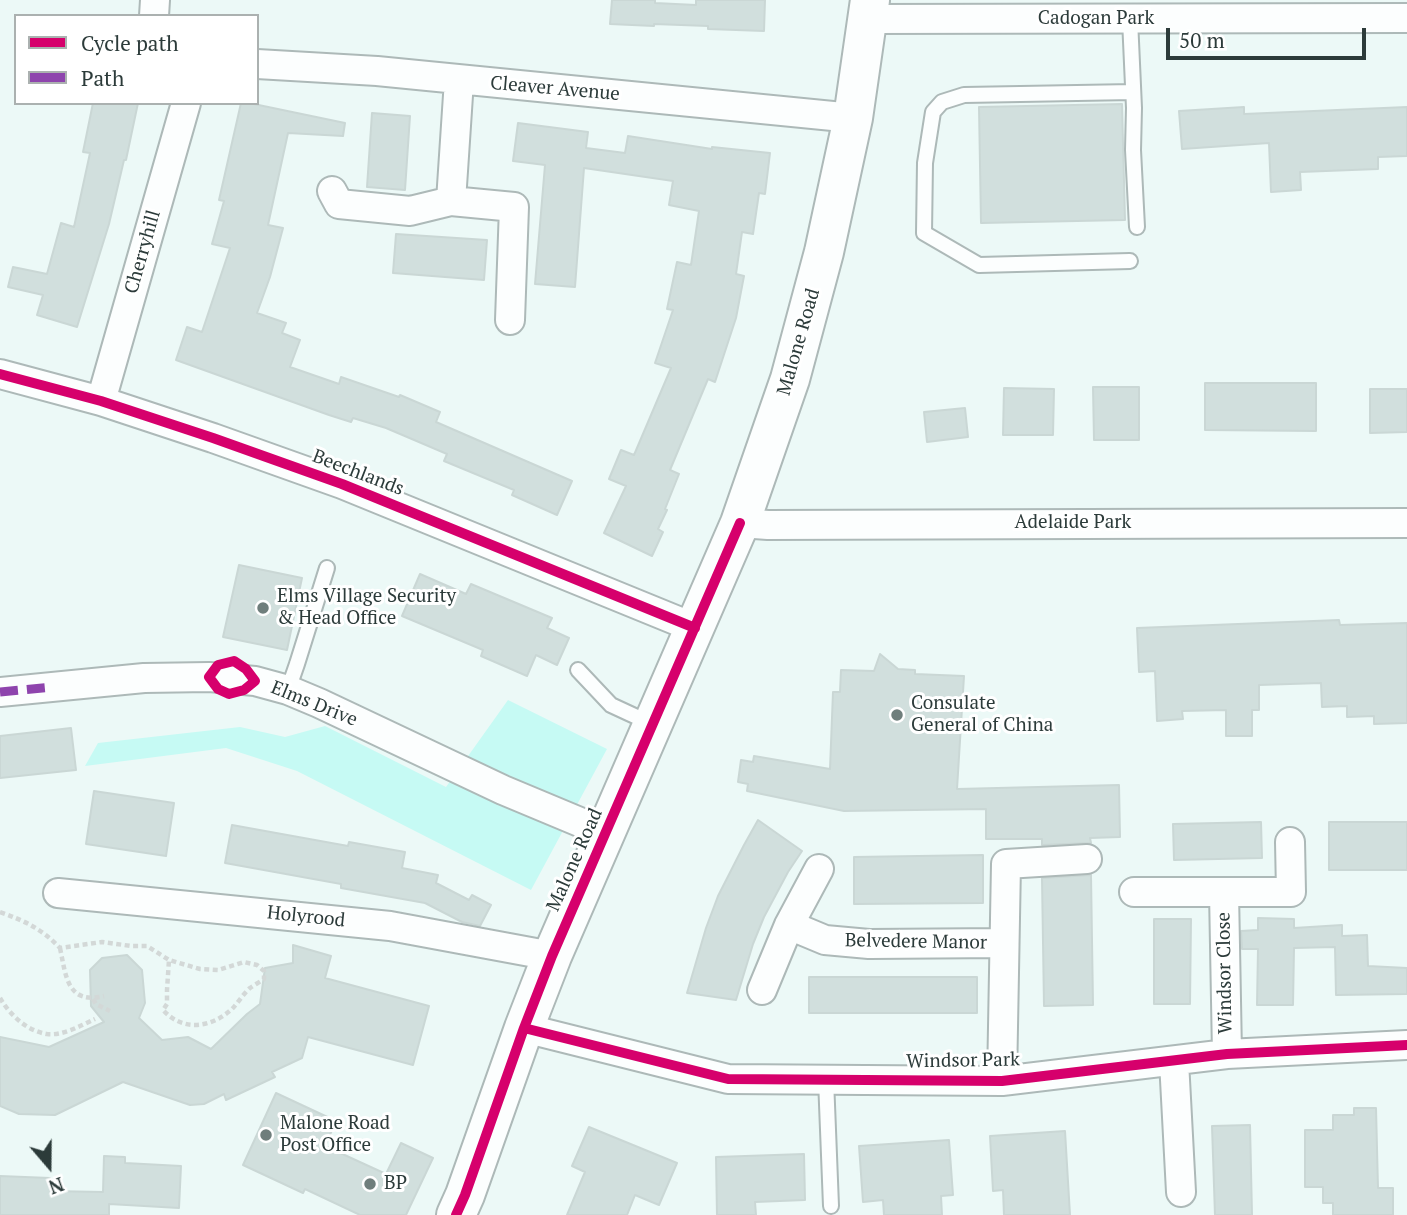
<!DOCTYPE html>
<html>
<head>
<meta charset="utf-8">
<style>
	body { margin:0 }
	#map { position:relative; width:1407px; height:1215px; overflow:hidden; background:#ecf9f7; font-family:"PT Serif",serif }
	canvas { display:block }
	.legend { position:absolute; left:14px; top:14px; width:245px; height:91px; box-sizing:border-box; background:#fff; border:2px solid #abb1b0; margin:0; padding:9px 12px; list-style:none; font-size:21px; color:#2c3b3a }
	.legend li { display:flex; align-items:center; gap:14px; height:35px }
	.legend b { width:35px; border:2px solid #abb1b0 }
	.north { position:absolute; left:14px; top:1131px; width:70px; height:70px; -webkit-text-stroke:5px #fff; paint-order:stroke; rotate:160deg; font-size:19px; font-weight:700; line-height:28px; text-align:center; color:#2c3b3a }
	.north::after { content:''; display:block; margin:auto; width:24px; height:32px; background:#2c3b3a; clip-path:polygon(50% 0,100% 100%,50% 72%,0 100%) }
	.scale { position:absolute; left:1166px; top:28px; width:200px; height:32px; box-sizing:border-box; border:4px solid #2c3b3a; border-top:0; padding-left:9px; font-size:21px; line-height:24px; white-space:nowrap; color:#2c3b3a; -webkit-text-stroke:5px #fff; paint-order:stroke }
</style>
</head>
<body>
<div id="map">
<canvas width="1407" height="1215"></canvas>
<ul class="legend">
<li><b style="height:9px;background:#d6006c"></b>Cycle path</li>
<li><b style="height:9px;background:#8e44ad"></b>Path</li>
</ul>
<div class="north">N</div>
<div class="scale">50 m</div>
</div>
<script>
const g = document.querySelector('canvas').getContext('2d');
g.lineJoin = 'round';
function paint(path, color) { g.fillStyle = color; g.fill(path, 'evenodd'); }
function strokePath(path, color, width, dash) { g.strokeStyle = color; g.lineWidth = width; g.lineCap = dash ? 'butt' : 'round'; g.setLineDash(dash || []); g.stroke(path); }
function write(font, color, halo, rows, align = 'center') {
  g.font = font + ' "PT Serif",serif'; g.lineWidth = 6; g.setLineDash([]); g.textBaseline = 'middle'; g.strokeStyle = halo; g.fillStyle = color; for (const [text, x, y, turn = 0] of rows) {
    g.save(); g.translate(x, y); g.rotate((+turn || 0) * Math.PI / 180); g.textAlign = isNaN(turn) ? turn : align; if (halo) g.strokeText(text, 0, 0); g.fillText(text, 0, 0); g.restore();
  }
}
const green = new Path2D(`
	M508,700l99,49 -76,141 -234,-119 -71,-23 -141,18 13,-23 142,-16 45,10 40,-11 121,61z`);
const building = new Path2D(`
	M612,0h43v3l41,2v-5h69l-1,31 -56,-2v-3l-54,-2v2l-44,-2z
	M93,103h45l-12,57h-2l-15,64 -32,103 -40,-12 6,-20 -35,-8 5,-20 34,7 14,-51 13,4 16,-74 -7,-1z
	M241,103h8l96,20 -2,13 -55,-3 -20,92 15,3 -13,49 -13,36 29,10 -4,10 18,7 -10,27 49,17 2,-7 58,20 1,-2 40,17 -4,10 136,59 -15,34 -45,-20 2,-5 -70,-29 3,-7 -61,-26 -33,-10 -2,4 -22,-7 -153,-55 11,-33 15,5 28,-84 -18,-4 12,-43 -5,-1z
	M1122,104l3,116 -144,3 -2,-116z
	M1244,107v7l163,-7v49l-29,1v12l-78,3 1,18 -30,2 -2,-49 -87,6 -3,-38z
	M372,113l38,3 -5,74 -38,-3z
	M518,123l70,9 -2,16 39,5 3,-17 84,13v-2l58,6 -5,41 -6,-1 -6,41 -11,-2 -6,42 8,2 -8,42 -21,64 -7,-3 -38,91 9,4 -14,35 2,1 -9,19 5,3 -11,24 -48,-23 22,-47 -17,-7 12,-29 13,5 37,-87 -16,-5 18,-53 -6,-1 10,-47 14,3 8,-54 -30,-6 4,-24 -89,-13 -9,119 -40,-3 10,-119 -32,-4z
	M396,234l91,6 -3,40 -91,-7z
	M1205,383h111v48l-111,-1z
	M1093,387h46v53h-45z
	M1004,388l50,1 -1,46h-50z
	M1370,389h37v43l-37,1z
	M965,408l3,29 -41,5 -3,-30z
	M239,565l63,13 -15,72 -64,-13z
	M420,574l46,20 5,-10 81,34 -5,10 22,10 -12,27 -21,-10 -9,21 -46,-20 2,-6 -81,-34z
	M1339,620l1,5 67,-2v100l-33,1v-8l-27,1v-11l-25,1 -1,-24 -62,2v25h-7v26h-26v-26l-44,1 1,8 -26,2 -2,-50 -16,1 -2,-44z
	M880,654l18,15 17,1v4l49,2 -7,113 162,-4 1,52 -30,1 1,5 -49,2v-6h-56v-30l-142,2 -97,-20 1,-7 -10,-2 3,-22 12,2 1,-6 76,13 3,-77h7l1,-22 33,1z
	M71,728l5,42 -76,8v-42z
	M94,791l80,12 -8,53 -80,-12z
	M758,820l44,31 -14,21 -24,45 -11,27 -17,56 -49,-7 19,-65 12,-32 26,-51z
	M1261,822l1,36 -88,2 -1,-36z
	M1329,822h78v48h-78z
	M232,825l116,21 1,-4 56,10 -3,16 36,7 -2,8 33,17 3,-5 19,10 -11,21 -18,-4 -37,-19 -84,-15v-4l-116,-21z
	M983,855v48l-129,1v-47z
	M1091,875l2,130 -49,1 -2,-128z
	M1258,918l36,1v9l48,-3v11l25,-1 1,31 39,2v26l-71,1 -1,-48 -41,1 -1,57h-36l1,-56h-16l-1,-18 17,-1z
	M1154,919h37l-1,85h-36z
	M293,945l38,11 -6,22 104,28 -16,59 -105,-28 -6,21 -30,14 3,5 -49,23 -2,-6 -20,10 -14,1 -67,-23 -68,33 -36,-1 -19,-8v-69l49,10 55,-25 -13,-16 -1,-36 12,-12 25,-3 15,15 3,33 -6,15 23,22 26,-3 23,12 36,-35 13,-10 5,-36 28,-5z
	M809,977h168v36h-168z
	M276,1093l60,28 -11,25 61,28 15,-31 32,15 -27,57h-46l-55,-26 -2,4 -60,-28z
	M1354,1108h22l2,80h15v27h-60v-12h-10v-16h-18v-57h28v-15h21z
	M1250,1125l2,90h-37l-3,-89z
	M589,1127l88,36 -18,42 -24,-10 -8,20h-60l18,-43 -13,-6z
	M1065,1131l5,84h-66l-1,-25 -10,1 -3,-55z
	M949,1140l4,55 -12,1 1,19h-58l-1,-15 -20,2 -4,-56z
	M804,1154l1,46 -50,2 1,13h-39l-1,-58z
	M104,1156l21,1v6l56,3 -2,42 -70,-4v11h-109v-39l50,2v13l53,1z`);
const path = new Path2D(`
	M0,912c25,9 42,17 60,36l42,-6 29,4h16l22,14 31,9 18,1 26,-8 13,3 7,6v8c-4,3 -10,6 -14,9 -7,6 -12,15 -18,21 -21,19 -49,23 -69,1l4,-6v-14l2,-30
	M60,948c6,28 7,57 44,48
	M0,998c10,17 27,33 47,36 16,2 35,-9 48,-15
	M93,999l3,5 14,7`);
const lane = new Path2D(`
	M1130,19l4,89 -1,42 4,77
	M1130,261l-151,4 -55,-32 1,-70 8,-51 9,-10 22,-7 169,-3
	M578,670l33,35 41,19
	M288,690l9,-26 30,-96
	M826,1079l5,127`);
const street = new Path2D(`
	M154,16l1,-16
	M868,19l539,-1
	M257,64l120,7 476,47
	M332,191l7,13 71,7 41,-10 63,6 -4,113
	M451,201l8,-121
	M0,374l101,27 112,37 129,46 353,144
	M101,401l85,-298
	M740,523l28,2 639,-2
	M0,692l144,-14 65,-1 46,4 33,9 31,13 184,87 103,43
	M1134,892h157l-1,-50
	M1224,892l3,162
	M58,893l332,33 162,30
	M789,925l36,15 44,4 135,-1
	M762,990l27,-65 30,-56
	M524,1028l204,51 274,2 225,-27 180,-9
	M1174,1061l7,131
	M1002,1081l4,-217 81,-5`);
const secondary = new Path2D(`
	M456,1215l9,-20 59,-167 28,-72 188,-433 50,-144 34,-127 29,-134 17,-118`);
const quiet = new Path2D(`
	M0,692l53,-5`);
const cycleway = new Path2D(`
	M0,374l101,27 112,37 129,46 353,144
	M234,661l12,8 9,12 -11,9 -15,4 -11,-5 -9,-12 9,-12z
	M524,1028l204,51 274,2 225,-27 180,-9
	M456,1215l9,-20 59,-167 28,-72 188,-433`);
const markers = [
	[263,608,7,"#6f7e7c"],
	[897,715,7,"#6f7e7c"],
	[266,1135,7,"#6f7e7c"],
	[370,1184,7,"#6f7e7c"]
];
const streetNames = [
	["Cadogan Park",1096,19],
	["Cleaver Avenue",555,89,5],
	["Cherryhill",143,252,-74],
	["Malone Road",799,342,-74],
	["Beechlands",358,473,21],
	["Adelaide Park",1073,523],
	["Elms Drive",314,704,22],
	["Malone Road",575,860,-66],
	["Holyrood",306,917,6],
	["Belvedere Manor",916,942,1],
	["Windsor Close",1225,973,-91],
	["Windsor Park",963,1061,-1]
];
const poiNames = [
	["Elms Village Security",277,597],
	["& Head Office",277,619],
	["Consulate",911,704],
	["General of China",911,726],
	["Malone Road",280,1124],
	["Post Office",280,1146],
	["BP",384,1184]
];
paint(green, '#c6faf4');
paint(building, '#d1dfdd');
strokePath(building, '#cad7d5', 2);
strokePath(lane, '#adb9b8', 18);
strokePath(street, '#adb9b8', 32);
strokePath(secondary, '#adb9b8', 42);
strokePath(path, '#d3d8d7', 4.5, [5, 3.5]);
strokePath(lane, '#fcfefe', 14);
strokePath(street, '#fcfefe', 28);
strokePath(secondary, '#fcfefe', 38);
strokePath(quiet, '#8e44ad', 9, [18, 9]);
strokePath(cycleway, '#d6006c', 10);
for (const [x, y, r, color] of markers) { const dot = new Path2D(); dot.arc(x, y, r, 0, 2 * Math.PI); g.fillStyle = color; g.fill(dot); strokePath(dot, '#fff', 2.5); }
write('19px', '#2c3b3a', '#fff', streetNames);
write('19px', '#2c3b3a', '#fff', poiNames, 'left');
</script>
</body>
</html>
